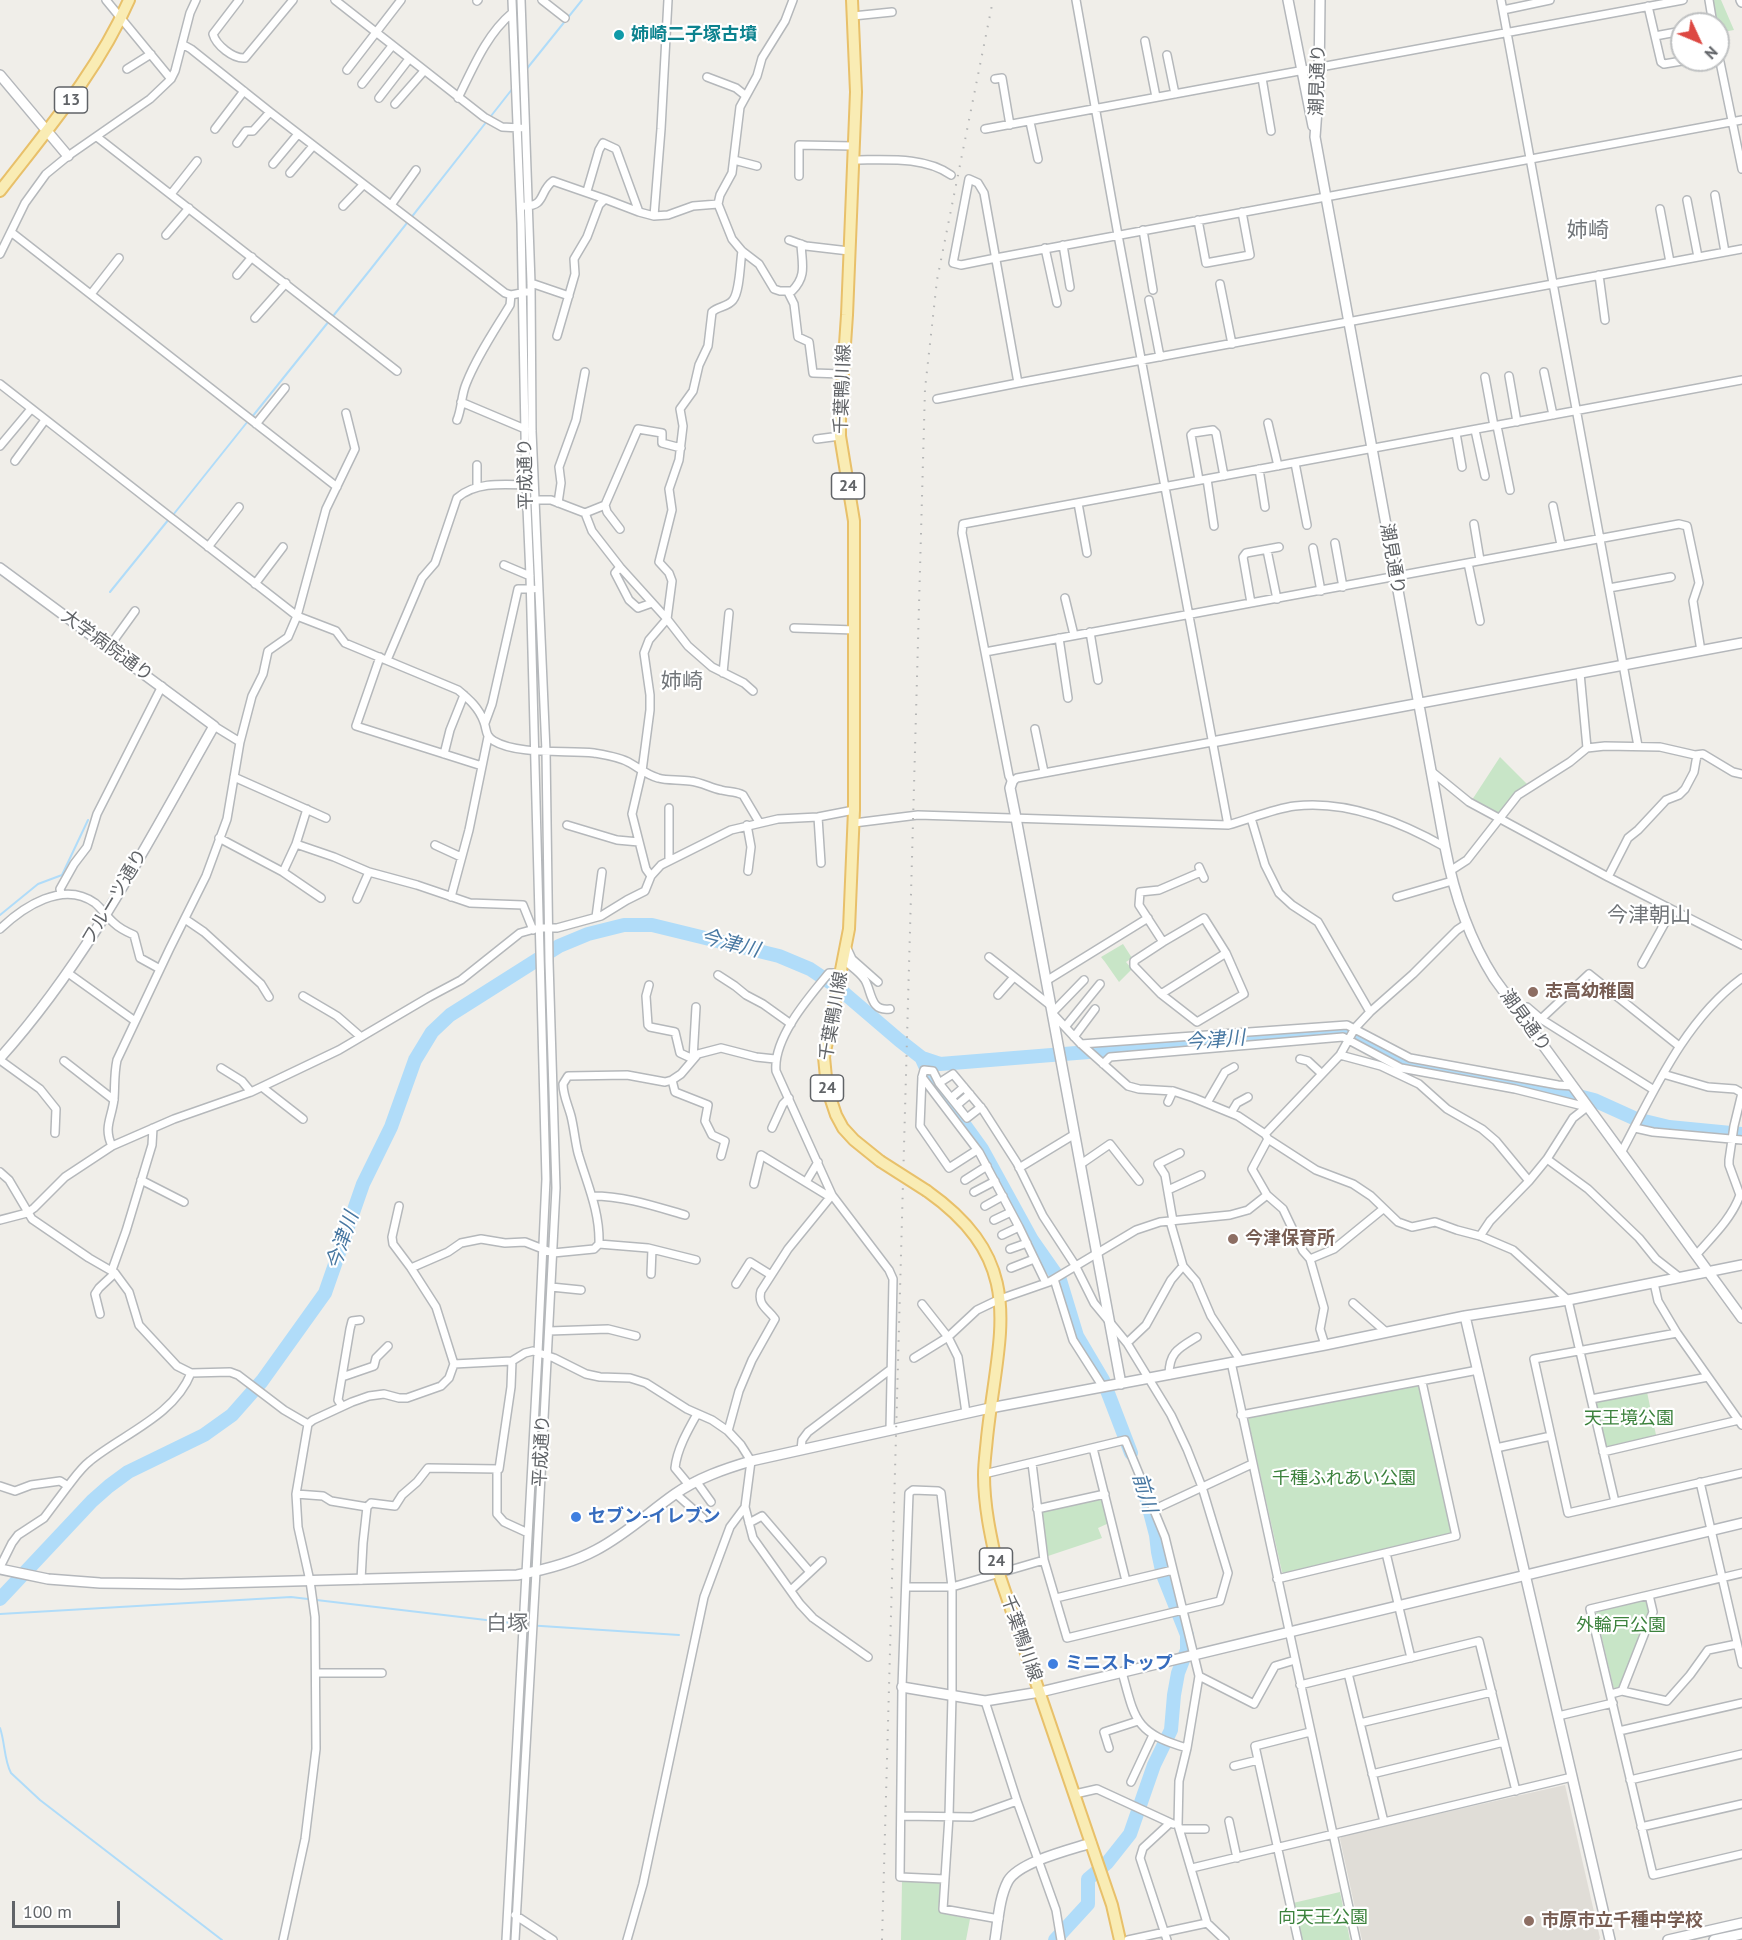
<!DOCTYPE html>
<html>
<head>
<meta charset="utf-8">
<style>
	body { margin:0 }
	#map { position:relative; width:1742px; height:1940px; overflow:hidden; background:#f0eee9; font-family:"PT Sans",sans-serif }
	canvas { display:block }
	.north { position:absolute; left:1670px; top:12px; width:60px; height:60px; box-sizing:border-box; background:#fff; border:2px solid #bfc1c2; border-radius:50%; rotate:134deg; font-size:16px; font-weight:700; line-height:24px; text-align:center; color:#606367 }
	.north::after { content:''; display:block; margin:auto; width:21px; height:27px; background:#dd4842; clip-path:polygon(50% 0,100% 100%,50% 72%,0 100%) }
	.scale { position:absolute; left:12px; top:1901px; width:108px; height:27px; box-sizing:border-box; border:3px solid #606367; border-top:0; padding-left:8px; font-size:18px; line-height:21px; white-space:nowrap; color:#606367; -webkit-text-stroke:4px #fff; paint-order:stroke }
</style>
</head>
<body>
<div id="map">
<canvas width="1742" height="1940"></canvas>
<div class="north">N</div>
<div class="scale">100 m</div>
</div>
<script>
const g = document.querySelector('canvas').getContext('2d');
g.lineJoin = 'round';
function paint(path, color) { g.fillStyle = color; g.fill(path, 'evenodd'); }
function strokePath(path, color, width, dash) { g.strokeStyle = color; g.lineWidth = width; g.lineCap = dash ? 'butt' : 'round'; g.setLineDash(dash || []); g.stroke(path); }
function write(font, color, halo, rows, align = 'center') {
  g.font = font + ' "PT Sans","Noto Sans JP",sans-serif'; g.lineWidth = 4.5; g.setLineDash([]); g.textBaseline = 'middle'; g.strokeStyle = halo; g.fillStyle = color; for (const [text, x, y, turn = 0] of rows) {
    g.save(); g.translate(x, y); g.rotate((+turn || 0) * Math.PI / 180); g.textAlign = isNaN(turn) ? turn : align; if (halo) g.strokeText(text, 0, 0); g.fillText(text, 0, 0); g.restore();
  }
}
const education = new Path2D(`
	M1565,1785l35,153 -1,2h-237l-22,-101 2,-3z`);
const green = new Path2D(`
	M1709,0h12l13,30 -16,3v-9h-5z
	M1500,757l28,28 -13,9 -16,19 -27,-13z
	M1123,944l9,14 -6,4 6,7 -13,13 -14,-20 -4,-5z
	M1417,1385l3,2 31,144 -1,3 -165,40 -3,-2 -34,-152 2,-3z
	M1647,1392l9,43 -47,12 -3,-1 -10,-42 2,-2z
	M1101,1498l3,2 5,23 -11,5 4,10 -54,18 -2,-2 -4,-40 1,-3z
	M1645,1599l3,2 3,11 -30,75 -5,3 -2,-1 -18,-76 3,-3z
	M902,1881l37,1 2,2v29l29,6 -4,21h-65z
	M1340,1892l10,48h-48l-9,-37z`);
const stream = new Path2D(`
	M525,71l57,-71
	M252,417l118,-147 143,-182
	M173,515l75,-94
	M110,592l59,-73
	M0,915l38,-31 24,-9 26,-55
	M0,1614l291,-17 229,27
	M526,1625l153,10
	M0,1728c5,14 4,32 11,45l29,27 182,140`);
const river = new Path2D(`
	M922,1059l8,18 52,72 50,91 28,40 17,56 26,44 28,73
	M0,1599l92,-98 17,-15 19,-14 76,-37 28,-20 30,-34 63,-88 38,-109 28,-57 24,-67 17,-28 18,-17 109,-69 29,-12 36,-9h28l127,31 31,13 27,18 62,53 23,18 18,6 409,-33 56,31 16,4 146,27 27,7 42,19 33,8 73,7
	M1055,1940l33,-36v-25l19,-16 23,-29 24,-69 17,-35 3,-35 4,-22 9,-23v-15l-24,-60 -5,-23 -2,-17 -11,-42`);
const street = new Path2D(`
	M106,0l65,79
	M239,0l-26,34c3,11 20,25 32,24l48,-58
	M335,0l149,117 18,10 18,1
	M542,0l23,18
	M793,0l-8,21 -23,37 -5,18 -17,31 -8,66 -12,22 -2,9 14,35 10,12 17,13 15,25 6,2h12c15,-15 10,-27 9,-47
	M1076,0l42,235 110,590
	M1501,0l137,746
	M1709,0l4,24
	M477,1l1,-1
	M1648,6l13,56 3,2 24,-4
	M1503,10l47,-10
	M853,16l39,-4
	M1655,36l27,-5
	M1145,41l11,56
	M182,44l9,5 79,63 235,181 6,2 15,-3
	M1167,55l8,39
	M1720,62l22,107
	M127,69l24,-15
	M347,70l54,-70
	M707,77l29,11 10,8
	M1262,78l9,53
	M995,79l7,-1 8,47
	M362,84l30,-38
	M379,98l30,-39
	M458,98c15,-30 28,-63 54,-85
	M395,104l29,-33
	M1030,122l8,37
	M215,129l29,-38
	M985,129l698,-129
	M97,137l300,234
	M237,143l9,-12h7l17,-19
	M734,160l23,6
	M853,160c32,0 71,-4 98,15
	M273,164l25,-30
	M290,173l23,-27
	M799,176v-31l54,1
	M587,191l12,-41 4,-7 13,6 23,63
	M171,194l26,-33
	M1715,195l10,57
	M1687,200l11,57
	M391,205l25,-35
	M343,206l20,-21
	M525,206c21,0 14,-15 28,-25l52,18
	M1660,209l10,53
	M654,216l7,-87 7,-129
	M1198,220l8,43 44,-8 -8,-43
	M1143,230l10,60
	M11,232l326,255
	M166,235l23,-27
	M789,240l17,6 43,5
	M1063,245l7,42
	M1045,248l12,55
	M0,254l25,-51 21,-29 22,-18 82,-57 21,-20 4,-8 15,-58 6,-13
	M237,275l15,-18
	M1599,275l6,45
	M531,283l38,13
	M1220,284l12,60
	M788,292l6,12 4,33 11,5 4,31 29,1
	M91,294l28,-36
	M1149,300l11,57
	M255,318l31,-35
	M557,336l18,-62 -1,-15 13,-22 12,-32 6,-6 34,13 15,4 14,-1 25,-9 25,-2
	M1544,372l9,43
	M1509,376l8,46
	M1485,377l9,49
	M1018,383l-34,-190 -6,-10 -9,-4 -16,84 8,2 35,-7 746,-138
	M0,384l297,232 39,15 9,12 113,47c11,9 21,18 26,32 3,8 1,14 10,19 23,14 73,9 100,12 12,2 26,4 36,10 9,5 17,12 28,15 10,3 21,1 32,3 11,1 21,7 31,9 7,2 15,1 22,5l16,27
	M937,399l81,-16 724,-134
	M461,402l64,27
	M457,420c5,-12 4,-24 9,-36 11,-28 29,-54 44,-79l1,-10
	M1268,423l10,43
	M256,424l29,-36
	M1497,426l13,64
	M1475,430l10,46
	M1456,433l6,34
	M817,439l23,-3
	M0,446l31,-37
	M15,461l30,-41
	M1295,463l12,62
	M1259,469l6,38
	M1207,479l7,47
	M1199,480l-8,-45 2,-2 20,-3 3,3 8,43
	M477,487v-22
	M533,500h18l34,13 7,18 28,36 47,52 21,27 24,21 32,16 9,8
	M558,503l3,-20 -2,-16 17,-47 9,-48
	M1078,503l9,50
	M605,505l2,7 13,17
	M1553,506l8,39
	M585,513l20,-8 33,-76 24,4v10l19,5
	M1474,524l6,36
	M1335,543l8,44
	M208,547l31,-40
	M1313,548l8,43
	M1267,550l10,49
	M1468,563l12,58
	M504,565l26,11
	M620,567l-5,6 14,27 9,8 14,-5
	M255,584l28,-37
	M1609,588l62,-11
	M1065,598l9,37
	M1251,603l-8,-46 3,-4 33,-6
	M794,628l61,2
	M1090,632l8,48
	M1059,638l9,60
	M109,647l26,-36
	M985,652l694,-128 8,2 12,57 -6,18 8,50
	M380,657l-24,69 126,40
	M387,660l35,-82 13,-15 22,-65c18,-16 45,-14 69,-13
	M723,673l6,-60
	M1580,673l7,75
	M485,723l7,-19 26,-115h15
	M214,726l26,16
	M1035,729l9,43
	M1212,742l-195,36 -5,4 -3,-6 -47,-243 1,-9 779,-144
	M444,754l6,-24 14,-35
	M1431,771l38,31 139,75 134,68
	M234,777l92,41
	M669,808v53
	M818,817l3,46
	M1251,818l14,47 14,28 13,12 26,17 52,90
	M854,823l64,-8 310,10c22,-6 44,-16 67,-19 51,-6 106,16 150,41
	M567,825l50,15 22,2
	M747,825l4,22 -3,24
	M219,838l64,34 13,-28 38,13 35,15 48,13 53,18 53,2 10,25
	M296,844l11,-35
	M435,845l26,12
	M1199,867l5,11
	M1450,871l17,-11 51,-65 52,-33 17,-14 18,-2 55,1 35,8 8,-1 30,18 9,2
	M283,872l38,26
	M651,876l-5,-7 -14,-55 10,-43 8,-61v-15l-6,-42 5,-13 18,-21 5,-38 -3,-8 -10,-11 13,-52 -3,-21 10,-29 4,-34 -3,-17 13,-18 6,-26 9,-19 4,-34c6,-6 16,-5 21,-12 7,-9 7,-37 9,-49
	M1608,877l20,-39 10,-8 28,-30 13,-5 6,-6 9,-17 3,-17
	M61,894l-1,-5 14,-25 13,-17 10,-33 65,-128
	M451,897l18,-67 19,-93
	M1397,897l55,-16
	M357,899l12,-27
	M596,917l6,-45
	M185,919l19,13 57,52 8,13
	M0,929c23,-22 63,-49 95,-26 7,6 12,14 19,20 6,6 13,9 20,12l6,23 20,11
	M1163,942l-29,19v5l27,28 36,28 47,-28 -18,-41 -22,-35 -41,24 -24,-37 1,-13 19,-2 42,-18
	M846,946l6,13 26,23
	M989,957l61,48
	M844,960c6,6 16,12 21,20 7,12 5,32 25,29
	M1642,964l30,-54
	M68,973l67,48
	M840,973h-11c-20,24 -56,65 -53,98l56,124 57,75 4,9 -3,151
	M718,975l17,11 11,9 17,9 28,20
	M1084,980l-32,33 29,31 47,42 11,3 34,2 21,7 44,18 27,18 3,5 48,31 37,14 18,12 27,26 14,5 23,-5 22,8 23,6 33,14 55,50 47,202
	M1046,981l102,-63
	M649,985l-3,11 2,29 2,2 25,5 5,21 13,6 3,-52
	M1161,994l65,-41
	M998,995l16,-18
	M303,996l34,20 24,21
	M1517,1011l10,-4 14,12 113,71
	M1541,1019l48,-45 90,72
	M1065,1027l35,-43
	M1074,1037l21,-28
	M1081,1044l266,-19 63,33 148,27 14,1
	M1340,1055l41,11 38,18 28,25 35,20 14,12 33,40
	M1300,1059l8,2 14,13
	M0,1060l40,29 16,20 -1,24
	M64,1061l50,39
	M1103,1064l7,-7 233,-20 58,31 114,21 72,18
	M221,1068l21,13 9,11
	M1663,1074l45,13 27,2 7,4
	M922,1077l57,75 40,75 27,56
	M672,1080l3,12 33,13 -3,16 7,14 13,6 -4,15
	M939,1083l14,-9 30,36 34,53 26,53 32,49 19,38 33,40 44,72 16,34 15,38 26,86 -8,28 -153,37 -23,-78 -12,-97
	M262,1087l41,32
	M951,1098l13,-11
	M1168,1102l5,-11
	M1207,1103l18,-31 9,-5
	M957,1105l13,-11
	M1231,1113l6,-10 11,-6
	M772,1128l11,-24 6,-6
	M1635,1128l18,4 89,8
	M1265,1134l75,-79 15,-27 15,-16 43,-38 44,-44 9,-6
	M1268,1139l-16,30 15,26 16,14 20,42 7,8 24,-10 49,-40
	M112,1146c-9,-19 0,-28 2,-47 1,-13 0,-25 3,-39l53,-112 36,-72 21,-57 13,-77 12,-46 11,-22 5,-23 20,-14 9,-21 29,-107 29,-60 -9,-36
	M977,1150l-28,18 -29,-42 2,-49 2,-7 9,1 6,12 28,35 14,-11
	M1621,1153c33,-62 63,-132 121,-175
	M1547,1159l41,30 51,49 17,21 23,18
	M1081,1164l29,-20 29,37
	M1019,1168l56,-34
	M0,1172l9,8 23,39 57,39 26,15 14,19 10,33 38,41 14,7 39,-1 8,3 46,35 24,14
	M141,1180l43,22
	M965,1180l22,-14
	M806,1182l12,-20
	M754,1184l7,-29 69,42
	M1168,1190l33,-15
	M974,1192l21,-11
	M592,1196c33,0 62,10 93,19
	M985,1206l18,-10
	M0,1220l27,-7 7,-5 31,-31 47,-31 62,-27 77,-27 88,-42 90,-53 32,-17 59,-47 18,-5h19l44,-12 26,-16 18,-9 6,-15 10,-11 70,-35 47,-11 40,-2 36,-7
	M994,1220l17,-8
	M1170,1221l13,45 13,15 15,35 30,45
	M1173,1221l-8,-46 -7,-11 22,-11
	M1002,1235l17,-8
	M1480,1236l10,-15 39,-40 18,-22 26,-41 14,-11
	M599,1244l49,4 48,12
	M1010,1249l17,-6
	M1696,1255c16,-18 36,-37 44,-60l-11,-30v-5l5,-34 8,-33
	M1310,1259l14,49 -4,21 5,16
	M411,1268l37,-16 13,-9 20,-4 24,4 20,-1 28,11 41,-4 5,-5c1,-33 -12,-60 -21,-91 -3,-12 -4,-25 -7,-37 -3,-11 -8,-21 -8,-32l5,-8 59,-1 38,7 7,-2 9,-6 17,-20 23,-6 35,9 19,2
	M1011,1268l23,-9
	M112,1270l14,-39 26,-86 1,-17
	M651,1274l1,-25
	M1054,1279l19,61 30,47
	M1654,1283l4,18 19,32 65,92
	M736,1284l14,-22 21,13
	M551,1287l30,3
	M1353,1303l33,29
	M922,1304l26,33 10,20 8,56
	M100,1314l-5,-20 4,-6 16,-15
	M549,1331l59,-2 28,7
	M1677,1333l-143,26 34,154 174,-40
	M1127,1343l19,-18 25,-45 12,-14
	M914,1358l34,-21 29,-27 23,-11 49,-17 87,-52 24,-8 70,-7 18,-5 19,-15
	M1231,1362l125,578
	M454,1364l58,-3 13,-8 8,-2 21,7 32,16 14,3 30,1 16,5 41,26 25,11 16,11 13,14 10,16 -6,46 8,31 47,66 13,14 55,39
	M1169,1375c0,-23 10,-27 28,-38
	M342,1377l32,-11 2,-8 12,-12
	M1591,1399l117,-22
	M342,1406l-4,-6 12,-71 2,-8 8,-1
	M1241,1415l237,-45
	M728,1431l11,-40 13,-31 23,-41c-7,-10 -18,-14 -14,-28l27,-42 44,-54
	M1093,1448l33,133
	M1496,1448l55,-12
	M801,1450l1,-10 6,-8 83,-63
	M1603,1452l136,-32
	M497,1469v45l7,8 24,11
	M984,1474l141,-34 40,97 34,139 -12,72 -8,33 -1,44 29,98 18,17
	M696,1481l15,21
	M1700,1482l42,182
	M689,1485l-14,-17c2,-19 13,-38 22,-54
	M0,1486l15,5 16,-6 29,-4 8,5c7,-9 13,-18 22,-25 33,-27 84,-45 101,-88
	M296,1494l27,2 8,5 36,6 4,-4 24,3 7,-11 15,-13 11,-14 71,1 12,-82 1,-26
	M676,1494l27,24
	M1037,1509l68,-15
	M1155,1509l97,-45
	M749,1523l13,-7 48,56
	M1386,1553l25,105
	M0,1567l12,-24 6,-8 26,-17 24,-32
	M1742,1573l-152,36 63,266 89,-21
	M1277,1579l179,-43 -34,-154
	M361,1580l2,-37 4,-36
	M906,1587h46l92,-27
	M791,1590l31,-29
	M1056,1598l117,-28
	M1122,1672c13,48 13,61 65,76
	M317,1673h65
	M1348,1673l36,149
	M1199,1676l55,28 21,-38 20,-6
	M1300,1685l179,-44 37,150
	M1622,1691l31,-79 -4,-17
	M1611,1694l11,-3 45,10 23,-26 18,-25 29,-6
	M985,1701l32,100 39,109 5,30
	M1558,1716l55,-13
	M1360,1723l132,-31
	M1619,1731l123,-28
	M1109,1748l-5,-16 34,-11
	M1234,1766l24,-6
	M1372,1774l132,-32
	M1630,1780l112,-26
	M1131,1782l22,-47
	M1075,1794l22,-5 76,35
	M901,1816l71,1 45,-16
	M1229,1821l8,37
	M1641,1827l101,-23
	M1180,1829h25
	M1192,1868l380,-91
	M944,1879l-44,-2 2,-190 7,-194 4,-3 25,1 3,2 11,94v109l-3,120 -6,93 56,10
	M515,1915l38,25
	M283,1940l22,-101 11,-90 -1,-132 -5,-36 -12,-54 -2,-33 12,-70 5,-4 39,-18 17,-6 15,-2 15,4h8l34,-12 8,-8 5,-14 -18,-57 -25,-39 -18,-24 -1,-7 7,-31
	M506,1940l32,-587 8,-174 -16,-603 -4,-91 -5,-262 -9,-223
	M515,1940l21,-368 20,-384 -7,-226 -3,-211 -14,-320 -1,-148 -10,-283
	M627,1940l16,-56 61,-287 26,-70 15,-20
	M1128,1940l79,-17
	M1167,1940l-27,-82 3,-10 27,-25
	M1298,1940l-43,-194 55,-14`);
const secondary = new Path2D(`
	M1288,0l25,126
	M1320,0l-1,82 -4,55 130,710c9,47 23,90 49,131l248,340
	M1741,0l1,2
	M0,75l68,81
	M0,568l214,158c-65,114 -125,233 -214,332
	M1212,742l530,-99
	M1012,782l-2,6 6,30 105,566
	M1465,1316l145,624
	M0,1569l48,10 52,4 81,1 336,-9c27,-5 55,-12 79,-25 29,-15 52,-37 79,-56 23,-16 49,-25 76,-33l239,-53 335,-63 140,-29 103,-16 174,-35
	M902,1687l83,14 55,-9 702,-169
	M995,1940c3,-18 4,-42 13,-59 11,-19 61,-31 83,-38
	M1668,1940l74,-17
	M1714,1940l28,-6`);
const primary = new Path2D(`
	M852,0l4,92 -9,223 -7,102v19l14,85v289l-5,119 -25,128 3,31 9,27 7,13 11,12 26,21
	M0,191c47,-61 98,-120 129,-191
	M927,1191c103,73 71,141 60,247 -1,12 -3,25 -3,37 0,34 8,67 15,99l113,331 8,35`);
const rail = new Path2D(`
	M882,1940l43,-1551 12,-109 56,-280`);
const primaryBridge = new Path2D(`
	M880,1161l47,30`);
const markers = [
	[619,35,6,"#0f9aa8"],
	[1533,992,6,"#8d6e63"],
	[1233,1239,6,"#8d6e63"],
	[576,1517,6,"#3f7fe0"],
	[1053,1664,6,"#3f7fe0"],
	[1529,1921,6,"#8d6e63"]
];
const shields = [
	[71,100,33],
	[848,486,33],
	[827,1088,33],
	[996,1561,33]
];
const shieldNames = [
	["13",71,100],
	["24",848,486],
	["24",827,1088],
	["24",996,1561]
];
const cultureNames = [
	["姉崎二子塚古墳",631,35]
];
const streetNames = [
	["潮見通り",1318,80,-88],
	["千葉鴨川線",843,389,-88],
	["平成通り",526,474,-91],
	["潮見通り",1392,559,80],
	["大学病院通り",107,646,36],
	["フルーツ通り",115,897,-59],
	["千葉鴨川線",834,1016,-80],
	["潮見通り",1525,1021,54],
	["平成通り",542,1451,-87],
	["千葉鴨川線",1021,1638,71]
];
const educationNames = [
	["志高幼稚園",1545,992],
	["今津保育所",1245,1239],
	["市原市立千種中学校",1541,1921]
];
const parkNames = [
	["天王境公園",1629,1419],
	["千種ふれあい公園",1344,1479],
	["外輪戸公園",1621,1626],
	["向天王公園",1323,1918]
];
const shopNames = [
	["セブン-イレブン",588,1517],
	["ミニストップ",1065,1664]
];
const waterNames = [
	["今津川",730,944,14],
	["今津川",1215,1041,-5],
	["今津川",343,1241,-71],
	["前川",1144,1493,73]
];
const quarterNames = [
	["姉崎",1588,231],
	["姉崎",682,682],
	["今津朝山",1649,916],
	["白塚",507,1624]
];
paint(education, '#e0ddd7');
paint(green, '#c8e5c7');
strokePath(stream, '#b0dcf9', 2);
strokePath(river, '#b0dcf9', 14);
strokePath(street, '#b5b8bb', 10);
strokePath(secondary, '#b4b7bb', 12);
strokePath(primary, '#e8c06a', 14);
strokePath(street, '#fff', 7);
strokePath(secondary, '#fff', 9);
strokePath(primary, '#f9ecb4', 10);
strokePath(rail, '#b4b5b5', 2, [1.5, 8]);
strokePath(primaryBridge, '#e8c06a', 14, []);
strokePath(primaryBridge, '#f9ecb4', 10);
for (const [x, y, r, color] of markers) { const dot = new Path2D(); dot.arc(x, y, r, 0, 2 * Math.PI); g.fillStyle = color; g.fill(dot); strokePath(dot, '#fff', 2); }
for (const [x, y, w] of shields) { const box = new Path2D(); box.roundRect(x - w / 2, y - 13, w, 26, 4.5); g.fillStyle = '#fff'; g.fill(box); strokePath(box, '#606367', 1.5); }
write('bold 16px', '#606367', null, shieldNames);
write('bold 18px', '#0d838f', '#fff', cultureNames, 'left');
write('18px', '#606367', '#fff', streetNames);
write('bold 18px', '#785e54', '#fff', educationNames, 'left');
write('18px', '#3c823d', '#fff', parkNames);
write('bold 18px', '#366cbe', '#fff', shopNames, 'left');
write('italic 20px', '#4878a2', '#fff', waterNames);
write('21px', '#717579', '#fff', quarterNames);
</script>
</body>
</html>
